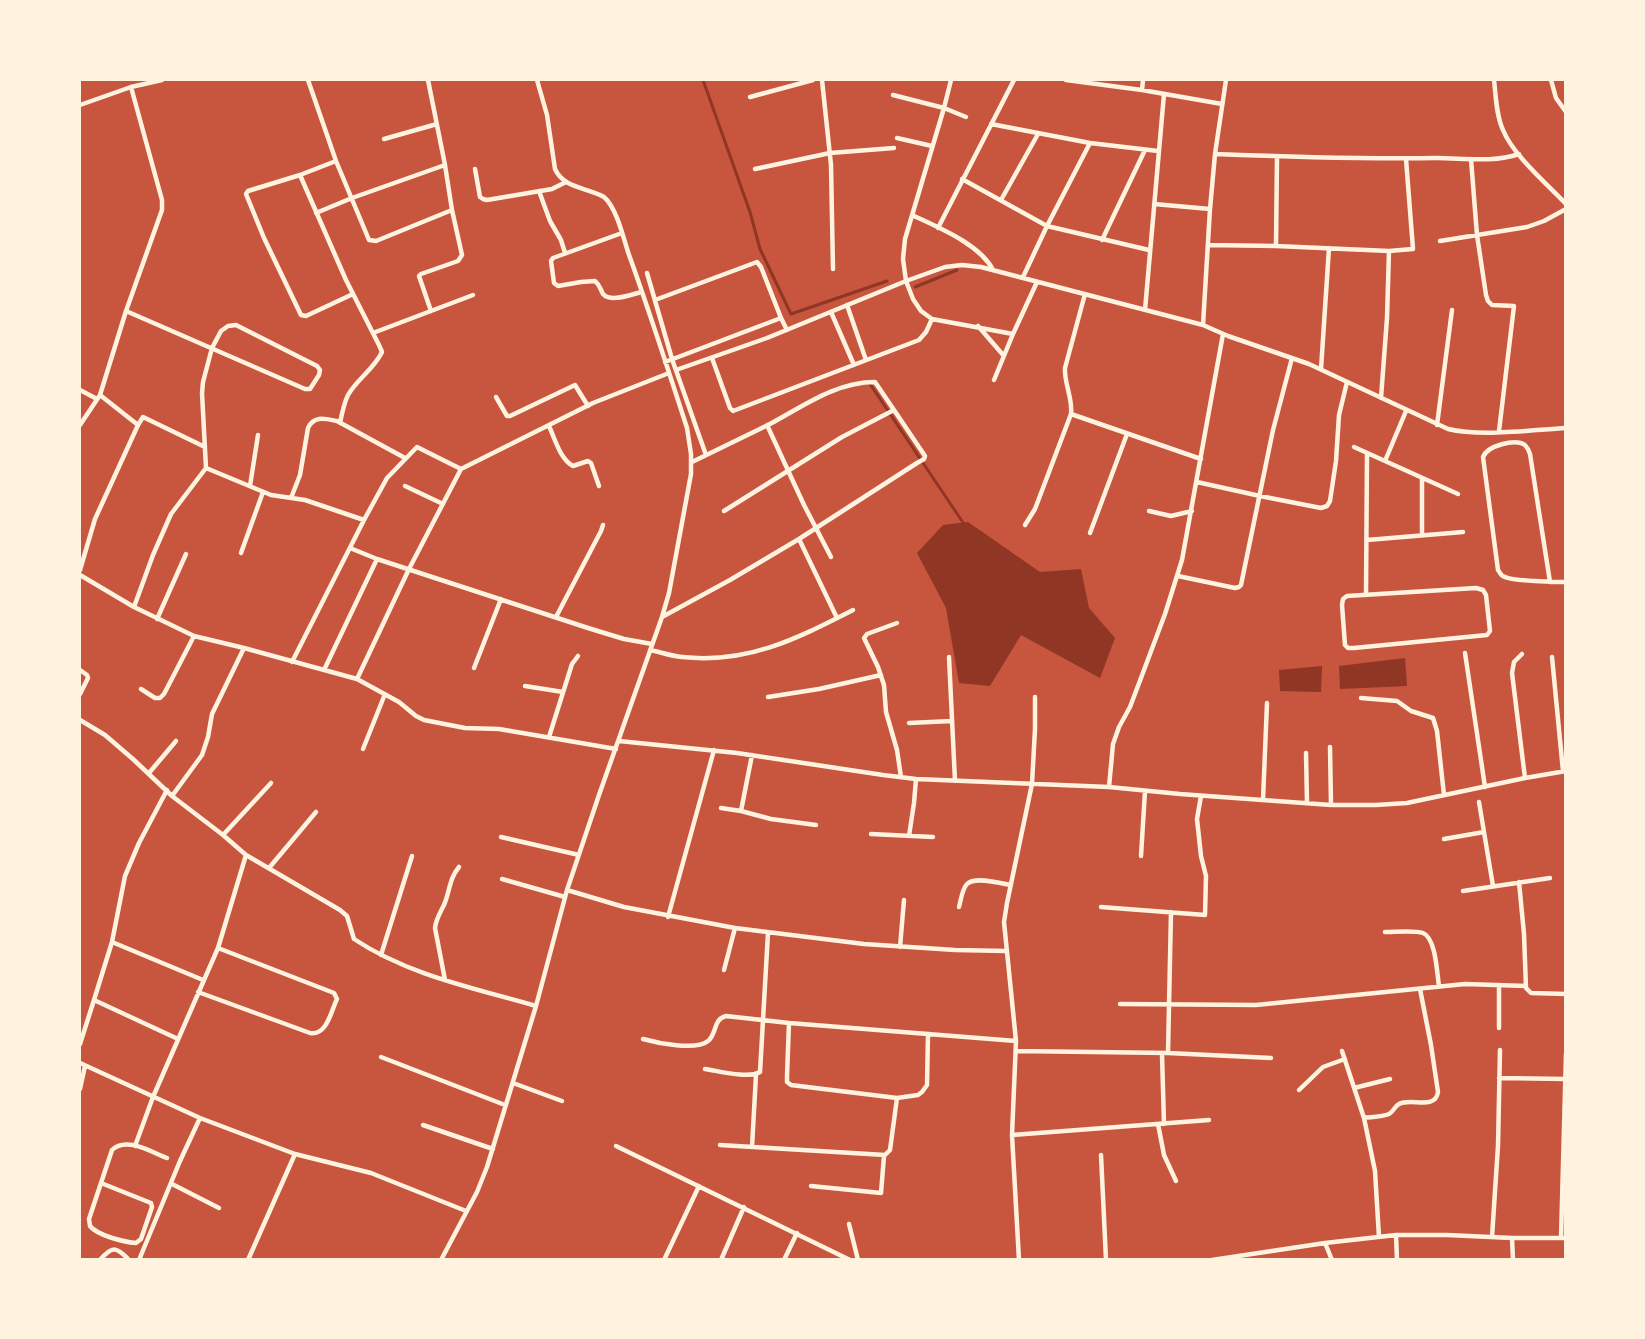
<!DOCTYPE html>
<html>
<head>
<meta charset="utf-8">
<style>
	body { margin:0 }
	#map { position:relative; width:1645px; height:1339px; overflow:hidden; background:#c8553d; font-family:Commissioner,sans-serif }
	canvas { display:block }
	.frame { position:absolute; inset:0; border:81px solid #fff3e0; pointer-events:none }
</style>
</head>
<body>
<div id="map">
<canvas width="1645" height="1339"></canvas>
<div class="frame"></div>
</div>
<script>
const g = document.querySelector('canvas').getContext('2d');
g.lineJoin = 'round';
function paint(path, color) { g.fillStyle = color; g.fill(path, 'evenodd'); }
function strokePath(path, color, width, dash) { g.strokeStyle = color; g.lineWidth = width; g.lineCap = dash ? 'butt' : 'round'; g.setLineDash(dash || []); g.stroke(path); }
const water = new Path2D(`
	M968,522l72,50 41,-3 8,39 26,30 -15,40 -79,-43 -31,51 -31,-3 -13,-75 -29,-55 26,-28z
	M1405,658l2,28 -67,3 -1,-23z
	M1322,666l-1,26 -41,-1 -1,-21z`);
const stream = new Path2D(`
	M703,80l47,132 10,37 31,65 96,-33
	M915,287l42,-17
	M870,384l94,140`);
const minor = new Path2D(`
	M308,80l28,81 33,79 7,1 76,-31
	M822,80l9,85 2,104
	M951,80l-7,28 -39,131 -2,20 3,22 7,18 8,12 11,8 81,15
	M1066,80l76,10 80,14
	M1494,80c2,16 2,35 9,50 10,25 44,54 63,74
	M1551,80l5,18 10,14
	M1142,90l1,-10
	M893,95l51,13 22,9
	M750,97l63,-17
	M80,105l51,-18 31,-7
	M991,124l99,19 68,8
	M897,138l35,8
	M384,139l53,-15
	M1215,154c74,3 148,5 222,4 26,0 56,5 82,-4
	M1471,159l6,76 9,60 2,6 4,4 22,1 -15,125
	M336,161l-36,14 -52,16 -2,3 18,44 37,77 5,1 47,-22
	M475,169l5,28 3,2 4,1 65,-11 14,-7
	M755,169l75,-16 64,-5
	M300,175l46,105 33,65 3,7c-8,17 -25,27 -34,43 -4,8 -6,18 -8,28
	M962,179l85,47 102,24
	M539,191l11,30 11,19 4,13
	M1001,200l37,-66
	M1154,204l56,5
	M316,213l36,-15 93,-33 -17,-85
	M912,215c25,12 68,29 81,55
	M938,228l76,-148
	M622,233l-69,25 -2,3 3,22 4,3 23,-4 14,-1c5,4 5,8 8,13 8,9 29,0 39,-2
	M1102,240l43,-90
	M1440,241l87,-14 17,-6 22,-12
	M1208,245l68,1 113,5 24,-2 -7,-90
	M1276,246l1,-89
	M647,273l25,86 34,96
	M1023,277l24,-51 43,-83
	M655,300l102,-38 4,5 20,51 6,12
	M847,305l19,55
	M1145,310l19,-216
	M126,311l179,78h5l9,-14 1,-5 -3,-4 -81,-41 -8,1 -7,5 -9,17 -9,34 -1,11 4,75 -35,46 -18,41 -19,52
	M431,311l-12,-35 2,-2 37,-13 4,-6 -10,-45 -7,-45
	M831,312l23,53
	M1203,325l7,-116 5,-55 11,-74
	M978,326l26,30
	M373,333l100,-38
	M712,358l18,50 3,3 186,-71 7,-8 6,-13
	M665,362l116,-44
	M1321,369l8,-121
	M676,370l91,-32 139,-57 39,-14 17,-2 19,2 222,58 25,11 81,28 139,65c33,8 83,1 118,-1
	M994,380l19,-46 24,-52
	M80,390l17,9
	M100,395l38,30 5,-8 62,30
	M496,397l11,19h3l65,-31 13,21
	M1381,398l6,-80 2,-67
	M1071,414l130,45
	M80,425l20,-30 26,-84 36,-101v-10l-31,-113
	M767,425l37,80 27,52
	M1437,425l15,-115
	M549,426c6,13 11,33 24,40l15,-5 3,2 8,23
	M1354,447l104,47
	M1385,461l21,-50
	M692,462c25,-12 51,-25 76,-37 34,-18 67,-43 107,-43l19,28
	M206,468l65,27 34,5 59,20
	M1422,478v57
	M1197,482l63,14 61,12 6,-2 3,-5 6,-40 3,-46 8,-33
	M250,486l8,-51
	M405,486l38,18
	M291,498l9,-23 8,-47c6,-13 18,-9 29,-7l68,37
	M1149,511l22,5 21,-5
	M1025,525l10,-16 36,-95c2,-16 -7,-30 -6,-46l20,-74
	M1090,533l37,-99
	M799,539l38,79
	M1367,540l96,-8
	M350,548l27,11 211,69 36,11 28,5
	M241,553l22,-61
	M80,570l15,-51 43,-94
	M80,575l54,32 60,29 50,12 113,31 42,23 17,14 8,4 41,8 34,1 117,20
	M1178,576l57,12 4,-1 2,-2 32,-155 19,-72
	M1550,582l-20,-128c-1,-3 -3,-7 -5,-9 -10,-7 -38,1 -42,12l15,113c3,4 3,6 7,7 9,4 49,5 61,5
	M1476,588l7,2 3,5 4,36 -3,4 -133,13h-6l-3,-3 -3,-40 1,-6 4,-3z
	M1366,594l1,-141
	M556,617l45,-86 2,-6
	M662,617l68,-37 69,-41 118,-76 7,-4 1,-3 -31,-46 -52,27 -118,74
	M157,619l29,-65
	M897,623l-30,11 -3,4 14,29 6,18 2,27 11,38 4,27
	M650,650c10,2 21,6 32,7 66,7 114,-18 171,-47
	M1465,653l20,134
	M1522,654l-8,8 -2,11 13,105
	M949,657l6,124
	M1552,657l11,114
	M292,662l72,-142 23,-42 30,-31 44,22
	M474,668l27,-69
	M80,670l7,5 1,3 -8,16
	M324,670l53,-111
	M357,679l52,-110 52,-100 132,-66 76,-30
	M525,686l38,6
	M141,689l14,9h5l4,-4 30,-58
	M768,697l51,-8 62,-14
	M1361,698l36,3 14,10 22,7 4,13 7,64
	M80,720l25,15 29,25 38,36 51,39 23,20 94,55 7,6 7,23c54,36 120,49 182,67
	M909,723l43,-2
	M549,737l23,-73 6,-8
	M619,741l118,12 146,22 33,4 193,8 71,7 151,11h45l31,-2 118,-25 41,-7
	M1330,747l1,58
	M363,749l22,-55
	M1306,753l1,50
	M149,773l27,-32
	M1109,787l4,-43 6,-17 11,-20 11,-29 24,-64 17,-54 41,-226
	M167,790l-28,53 -14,33 -13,66 -18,58 84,39
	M172,796l30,-41 6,-18 4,-23 32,-66
	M1263,800l4,-97
	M1479,802l14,84
	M721,808l20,3 30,8 45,6
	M741,811l11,-56
	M871,834l62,3
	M223,835l48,-52
	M909,836l5,-33 2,-24
	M501,837l78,18
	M1444,839l40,-7
	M1141,856l4,-65
	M269,868l47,-56
	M502,879l63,18
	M1519,882l5,52 2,54 5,5 35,1
	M567,890l57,17 111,21 129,16 91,6 51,1
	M1463,891l87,-13
	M959,907c2,-7 3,-18 8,-23 8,-8 33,-1 43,1
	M1101,907l104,8 1,-39 -5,-20 -4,-37 4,-23
	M668,917l46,-167
	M1385,932c10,0 30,-2 38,1 13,5 14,41 16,53
	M112,942l91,38
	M900,947l4,-47
	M381,955l31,-99
	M724,970l11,-42
	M445,980l-10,-52c1,-9 5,-15 9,-23 6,-14 5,-26 15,-38
	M198,992l112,41c17,3 21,-22 27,-34l-3,-6 -116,-45
	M1120,1004l136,1 209,-21 61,2
	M789,1023l-2,53v6l4,3 106,13 21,-3 4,-3 5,-7 1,-51
	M1499,1028v-43
	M643,1039c14,4 53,12 65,2 9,-7 5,-22 18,-25l63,7 227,18
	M80,1044l14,-44
	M1016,1051l152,2 103,5
	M1342,1051l22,67 11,53 4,66
	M1168,1053l3,-141
	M1162,1054l2,70
	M381,1057l124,48
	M80,1063l120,55 95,36 76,19 95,38
	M705,1069c14,2 43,10 55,3l8,-139
	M1499,1078l66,1
	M513,1083l49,18
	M1354,1088l36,-9
	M80,1089l5,-23
	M1299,1090l24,-23 22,-8
	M1364,1118c8,-1 18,-1 25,-4 4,-2 6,-8 10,-10 12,-7 36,7 39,-12l-7,-47 -11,-56
	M1158,1124l6,31 12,26
	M423,1125l70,24
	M1012,1135l197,-15
	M720,1145l165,10 5,-5 7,-52
	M135,1146l18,-49 65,-149 28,-93
	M616,1146l234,114
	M752,1147l4,-72
	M1101,1155l5,105
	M101,1183l50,20 1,4 -11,32 -5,4c-13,-1 -39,-8 -46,-17l-1,-7 23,-69c14,-14 39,2 55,8
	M172,1184l47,24
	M811,1186l70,7 3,-37
	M849,1224l9,36
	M1396,1235l1,25
	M1492,1237l6,-91 2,-96
	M1512,1238l1,22
	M1561,1238l5,-184
	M1325,1243l7,17
	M100,1260c12,-14 16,-14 29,0
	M139,1260l41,-99 20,-43
	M248,1260l47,-106
	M441,1260l36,-68 10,-25 49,-161 31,-116 32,-95 63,-178 7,-24 22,-119v-20l-4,-26c-19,-59 -38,-118 -59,-176 -5,-16 -12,-45 -24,-55 -17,-10 -40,-8 -49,-28l-8,-54 -10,-35
	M664,1260l35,-74
	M721,1260l23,-53
	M784,1260l13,-27
	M1019,1260l-7,-125 4,-94 -12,-119 3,-19 25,-119 3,-55v-32
	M1212,1260l113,-17 71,-8h51l65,3h54`);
paint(water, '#8f3625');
strokePath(stream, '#8f3625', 3);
strokePath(minor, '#fff3e0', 4.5);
</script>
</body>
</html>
